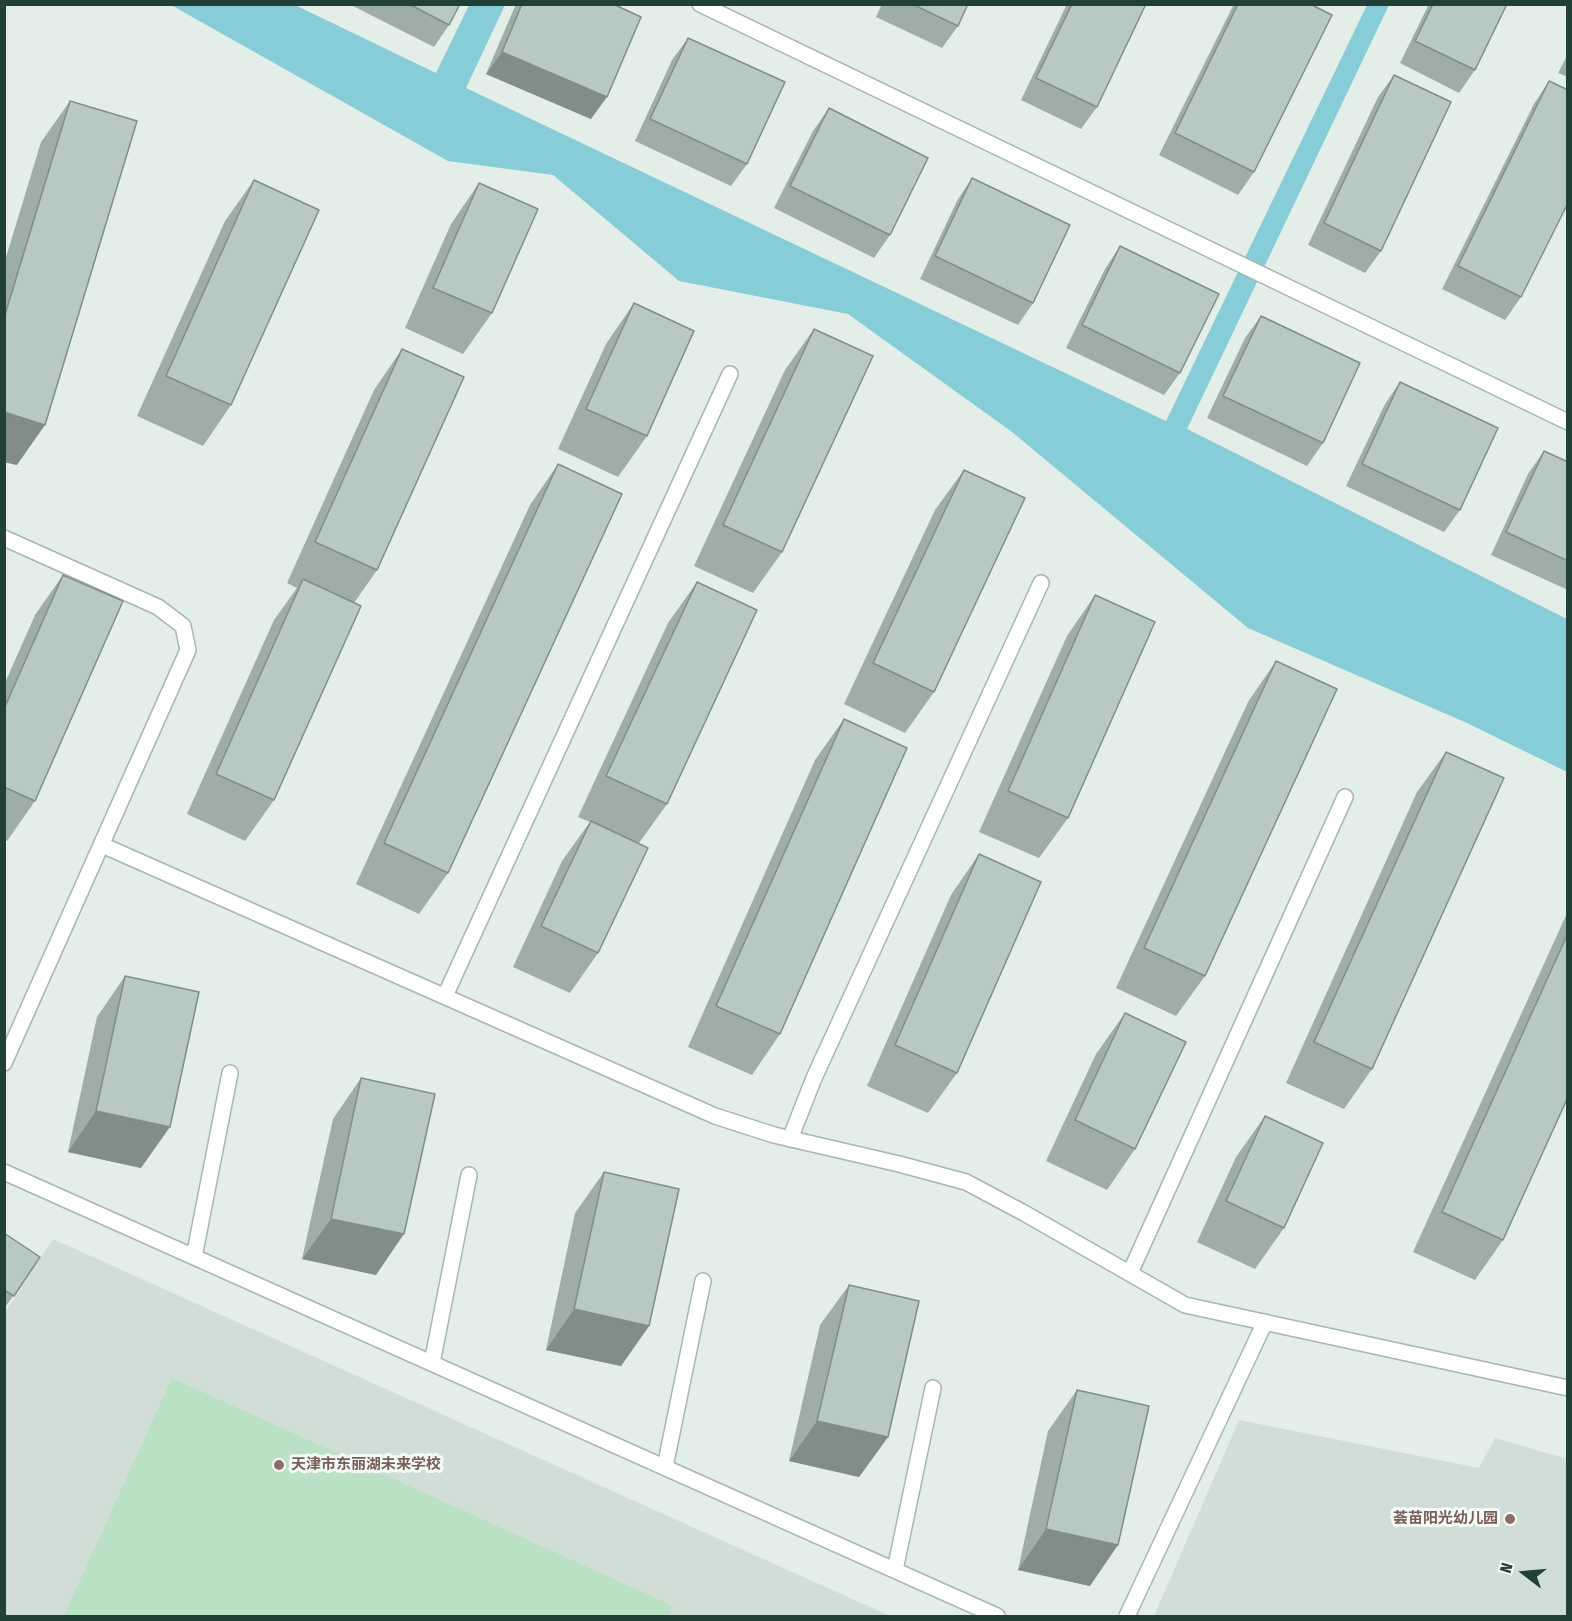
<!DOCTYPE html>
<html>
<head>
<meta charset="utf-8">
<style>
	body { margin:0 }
	#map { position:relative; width:1572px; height:1621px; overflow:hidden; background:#e3eee9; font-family:"Fira Sans Condensed",sans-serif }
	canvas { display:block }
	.frame { position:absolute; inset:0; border:6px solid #214138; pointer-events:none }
	.north { position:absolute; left:1494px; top:1543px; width:60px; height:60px; -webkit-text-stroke:4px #f4faf7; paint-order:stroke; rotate:286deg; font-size:16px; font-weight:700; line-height:24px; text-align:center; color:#214138 }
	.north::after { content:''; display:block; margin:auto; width:21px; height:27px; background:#214138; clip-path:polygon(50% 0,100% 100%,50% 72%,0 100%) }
</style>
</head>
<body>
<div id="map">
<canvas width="1572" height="1621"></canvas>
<div class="frame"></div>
<div class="north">N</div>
</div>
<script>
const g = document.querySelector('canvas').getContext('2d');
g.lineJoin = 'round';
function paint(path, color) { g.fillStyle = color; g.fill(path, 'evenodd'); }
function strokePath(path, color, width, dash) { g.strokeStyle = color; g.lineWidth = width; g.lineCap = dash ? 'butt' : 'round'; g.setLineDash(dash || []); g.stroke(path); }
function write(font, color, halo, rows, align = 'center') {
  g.font = font + ' "Fira Sans Condensed","Noto Sans SC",sans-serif'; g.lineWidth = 6; g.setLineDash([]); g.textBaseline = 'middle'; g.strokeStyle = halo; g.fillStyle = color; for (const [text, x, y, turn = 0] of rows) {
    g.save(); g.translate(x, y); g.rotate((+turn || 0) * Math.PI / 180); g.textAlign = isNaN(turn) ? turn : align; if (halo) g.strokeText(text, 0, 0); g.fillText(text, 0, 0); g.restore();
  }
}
const built = new Path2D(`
	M53,1239l837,377h-885l-1,-302z
	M1239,1420l240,48 16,-30 72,21v157h-413z`);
const green = new Path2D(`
	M172,1378l501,228 -5,10h-604z`);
const water = new Path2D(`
	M171,5h124l141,68 33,-68h36l-39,83 700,333 201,-416h22l-202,424 380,190v153l-100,-49 -219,-95 -236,-196 -164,-118 -169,-33 -126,-106 -105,-14z`);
const lane = new Path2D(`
	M700,4l868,418
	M4,538l154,69 25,19 5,24 -184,413
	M102,845l613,271 59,19 125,29 67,18 58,31 161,92 383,83
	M445,996l285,-622
	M790,1139l24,-61 227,-495
	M4,1172l993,444
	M194,1257l36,-184
	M1130,1273l215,-476
	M432,1363l37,-188
	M665,1467l38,-186
	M895,1570l38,-182
	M1127,1616l138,-294`);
const wall = new Path2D(`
	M349,4h111l-11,21 -15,22z
	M516,4h97l-22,115 -105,-45z
	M882,4h86l-10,22 -16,22 -66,-31z
	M1067,4h79l-49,103 -16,22 -60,-29z
	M1234,4h76l-56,168 -16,23 -79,-40z
	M1429,4h78l-32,66 -16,23 -59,-30z
	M688,38l59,126 -16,22 -96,-45 37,-81z
	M1568,54v23l-10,-4z
	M1394,75l-13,176 -16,22 -57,-28 70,-148z
	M1549,81l-28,216 -16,23 -63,-31 92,-185z
	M70,101l-53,364 -13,-3v-198l37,-122z
	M829,108l61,127 -16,23 -100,-50 39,-77z
	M972,178l61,125 -15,22 -98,-46 37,-78z
	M254,180l-23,225 -28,41 -66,-30 88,-195z
	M479,183l13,130 -29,41 -58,-26 46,-104z
	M1120,246l60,127 -16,22 -98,-47 39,-79z
	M634,303l13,133 -29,41 -60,-28 48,-105z
	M1261,316l62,127 -16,23 -100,-48 38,-80z
	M814,329l-32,223 -29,41 -59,-27 91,-196z
	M402,349l-25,221 -23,33 -80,197 -29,41 -58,-27 87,-194 23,-32 -10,-5 87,-193z
	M1400,382l60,128 -16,22 -98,-46 39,-82z
	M1544,451l24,11v128l-77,-35 37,-81z
	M558,464l-110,409 -29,41 -63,-30 174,-379z
	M964,470l-30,222 -29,41 -61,-29 91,-194z
	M63,575l-28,226 -28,40 -3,-1v-155l31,-70z
	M697,582l-30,222 -28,39 -41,110 -28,40 -57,-26 49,-106 28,-39 -12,-5 90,-194z
	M1095,595l-27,223 -29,40 -60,-26 88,-196z
	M1276,661l-71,315 -29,40 -60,-28 132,-286z
	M844,719l-64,315 -28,41 -64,-28 127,-287z
	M1446,752l-74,317 -28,40 -58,-26 131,-291z
	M979,854l-22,219 -29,40 -61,-27 84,-191z
	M1568,911v186l-65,143 -28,40 -62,-28z
	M125,976l16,192 -73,-16 29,-135z
	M1125,1013l10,136 -28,41 -61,-29 50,-107z
	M361,1078l15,197 -74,-16 31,-140z
	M1265,1116l19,112 -29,41 -58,-27 39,-85z
	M604,1172l45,154 -28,40 -75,-16 29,-137z
	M4,1233l36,24 -36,52z
	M849,1285l39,152 -29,40 -70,-16 31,-136z
	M1077,1390l13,196 -72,-16 30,-139z`);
const shadedWall = new Path2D(`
	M502,52l105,45 -16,22 -105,-45z
	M4,412l41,13 -28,40 -13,-3z
	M96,1111l74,16 -29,41 -73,-16z
	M331,1219l73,15 -28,41 -74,-16z
	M574,1309l75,17 -28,40 -75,-16z
	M817,1421l71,16 -29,40 -70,-16z
	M1046,1529l72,16 -28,41 -72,-16z`);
const building = new Path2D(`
	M409,4h51l-11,21z
	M522,4h91l28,13 -34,80 -105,-45z
	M912,4h56l-10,22z
	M1072,4h74l-49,103 -61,-29z
	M1238,4h72l22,11 -78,157 -79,-39z
	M1433,4h74l-32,66 -60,-29z
	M688,38l97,44 -38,82 -97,-45z
	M1394,75l57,27 -70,149 -57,-28z
	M1549,81l19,9v113l-47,94 -63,-31z
	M70,101l67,20 -92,304 -41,-13v-94z
	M829,108l99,50 -38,77 -100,-49z
	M972,178l98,47 -37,78 -98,-47z
	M254,180l65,30 -88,195 -65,-29z
	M479,183l59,26 -46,104 -59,-25z
	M1120,246l99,48 -39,79 -98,-48z
	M634,303l60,28 -47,105 -61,-27z
	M1261,316l99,47 -37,80 -100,-47z
	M814,329l59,27 -91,196 -59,-27z
	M402,349l62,28 -87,193 -62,-28z
	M1400,382l98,46 -38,82 -98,-46z
	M1544,451l24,11v99l-62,-29z
	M558,464l64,30 -174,379 -64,-30z
	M964,470l61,28 -91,194 -61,-29z
	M63,575l60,26 -88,200 -31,-14v-78z
	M303,579l58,27 -87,194 -58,-26z
	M697,582l60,28 -90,194 -61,-28z
	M1095,595l60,27 -87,196 -60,-27z
	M1276,661l61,28 -132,287 -61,-28z
	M844,719l63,29 -127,286 -64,-28z
	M1446,752l58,26 -132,291 -58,-27z
	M591,821l57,27 -50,105 -57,-27z
	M979,854l62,28 -84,191 -62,-28z
	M1568,933v164l-65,143 -61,-28z
	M125,976l74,16 -29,135 -74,-16z
	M1125,1013l61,29 -51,107 -60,-29z
	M361,1078l74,16 -31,140 -73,-15z
	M1265,1116l58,27 -39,85 -58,-27z
	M604,1172l75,17 -30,137 -75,-17z
	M4,1233l36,24 -26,39 -10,-6z
	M849,1285l70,16 -31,136 -71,-16z
	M1077,1390l72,16 -31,139 -72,-16z`);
const markers = [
	[279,1465,6,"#8d6e63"],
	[1510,1519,6,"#8d6e63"]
];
const educationNames = [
	["天津市东丽湖未来学校",291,1465],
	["荟苗阳光幼儿园",1498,1519,"right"]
];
paint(built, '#d1ded8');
paint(green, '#bae1c4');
paint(water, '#87cdd7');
strokePath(lane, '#a5b7b0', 18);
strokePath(lane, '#fff', 15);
paint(wall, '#9eada7');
paint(shadedWall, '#818d88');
paint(building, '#b8c9c2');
strokePath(building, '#818d88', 1.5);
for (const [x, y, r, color] of markers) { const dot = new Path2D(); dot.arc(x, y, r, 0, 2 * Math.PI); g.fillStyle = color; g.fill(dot); strokePath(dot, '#f4faf7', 2); }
write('bold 15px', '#785e54', '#f4faf7', educationNames, 'left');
</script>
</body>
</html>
